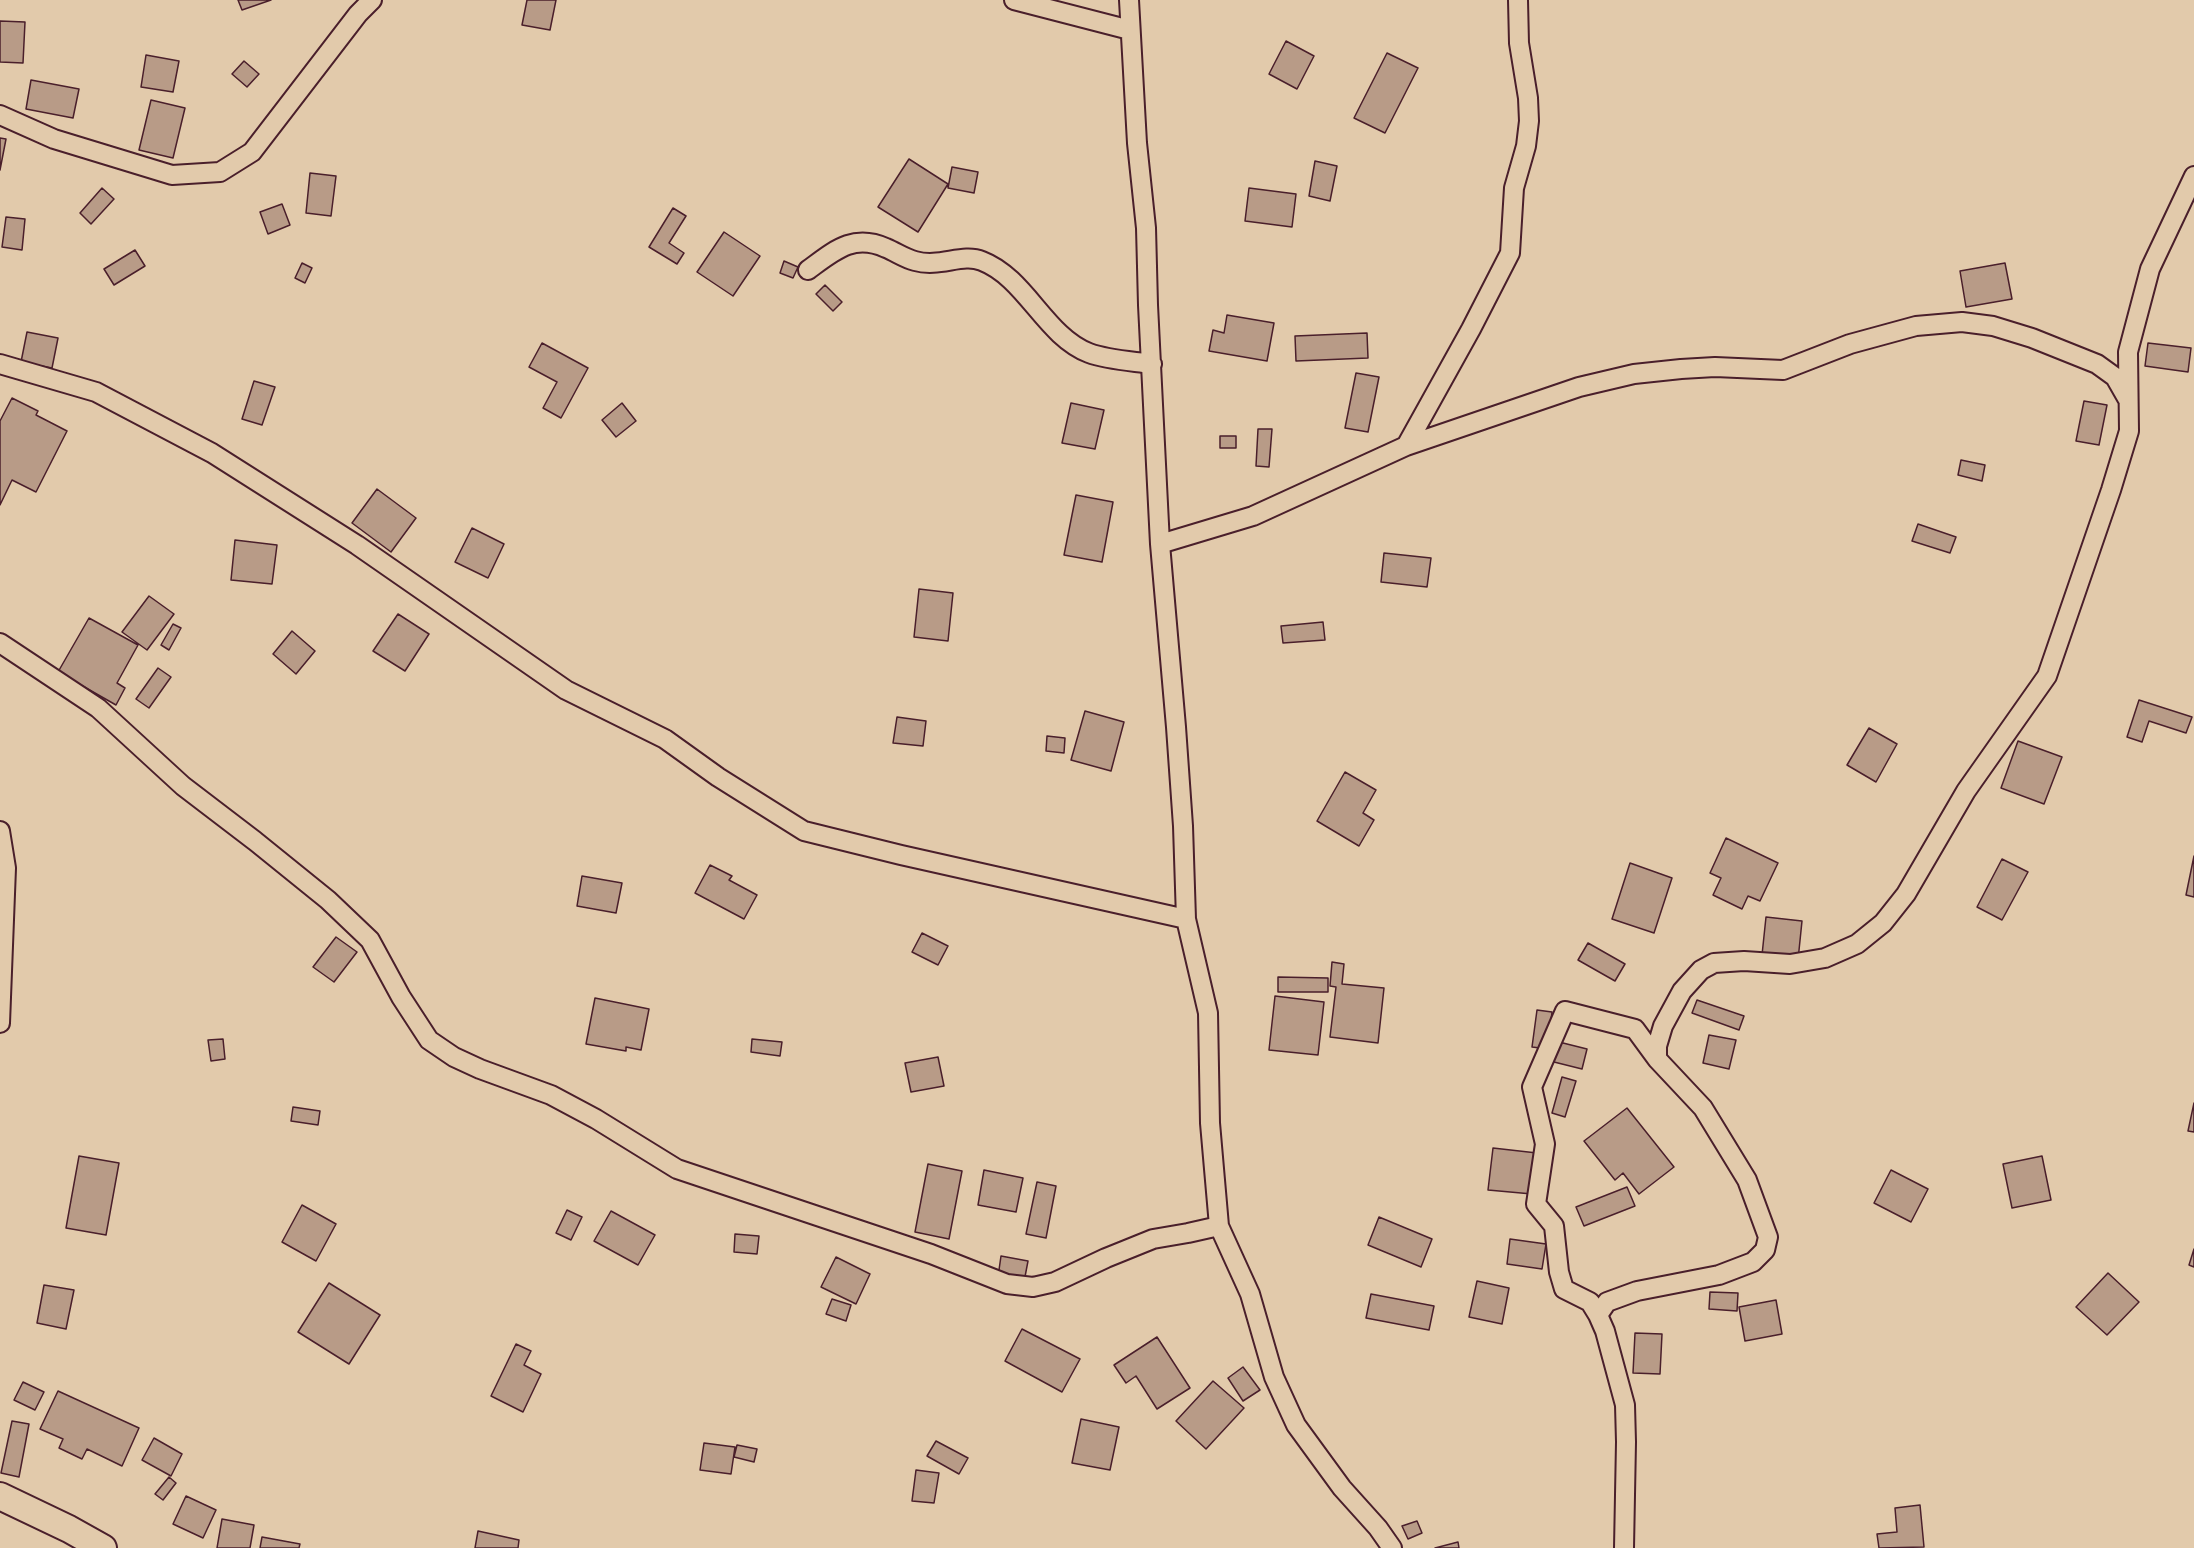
<!DOCTYPE html>
<html>
<head>
<meta charset="utf-8">
<style>
	body { margin:0 }
	canvas { display:block; background:#e2caab }
</style>
</head>
<body>
<canvas width="2194" height="1548"></canvas>
<script>
const g = document.querySelector('canvas').getContext('2d');
g.lineJoin = 'round';
function paint(path, color) { g.fillStyle = color; g.fill(path, 'evenodd'); }
function strokePath(path, color, width, dash) { g.strokeStyle = color; g.lineWidth = width; g.lineCap = dash ? 'butt' : 'round'; g.setLineDash(dash || []); g.stroke(path); }
const building = new Path2D(`
	M238,0h33l-29,10z
	M527,0h29l-6,30 -28,-5z
	M0,21l25,1 -2,41 -23,-1z
	M1286,41l28,15 -17,33 -28,-15z
	M1387,53l31,15 -33,65 -31,-15z
	M146,55l33,6 -6,31 -32,-5z
	M244,61l15,13 -12,13 -15,-13z
	M31,80l48,9 -6,29 -47,-9z
	M151,100l34,8 -12,50 -34,-8z
	M0,138l6,1 -6,31z
	M909,159l39,25 -30,48 -40,-25z
	M1315,161l22,5 -7,35 -21,-5z
	M952,167l26,5 -4,21 -26,-5z
	M310,173l26,3 -5,40 -25,-3z
	M102,188l12,11 -23,25 -11,-11z
	M1249,188l47,6 -4,33 -47,-6z
	M282,204l8,21 -22,9 -8,-22z
	M673,208l13,8 -17,27 15,10 -7,11 -28,-17z
	M6,217l19,2 -3,31 -20,-3z
	M724,232l36,24 -27,40 -36,-24z
	M135,250l10,16 -31,19 -10,-16z
	M784,261l14,6 -5,11 -13,-5z
	M302,263l10,5 -7,15 -10,-5z
	M2005,263l7,36 -46,8 -6,-36z
	M825,285l17,17 -9,9 -17,-17z
	M1227,315l47,8 -7,38 -58,-10 4,-21 11,3z
	M27,332l31,6 -6,30 -31,-6z
	M1367,333l1,25 -72,3 -1,-25z
	M542,343l46,25 -27,50 -18,-10 14,-26 -28,-15z
	M2148,343l43,5 -3,24 -43,-6z
	M1356,373l23,4 -11,55 -23,-4z
	M254,381l21,6 -13,38 -20,-6z
	M12,398l26,13 -2,4 31,16 -31,61 -24,-12 -12,25v-84z
	M2084,401l23,4 -8,40 -23,-4z
	M622,403l14,18 -20,16 -14,-17z
	M1071,403l33,7 -9,39 -33,-6z
	M1258,429h14l-3,38 -13,-1z
	M1220,436h16v12h-16z
	M1961,460l24,5 -3,16 -24,-6z
	M377,489l39,29 -25,34 -39,-29z
	M1076,495l37,7 -11,60 -38,-7z
	M1918,524l38,13 -6,16 -38,-12z
	M472,528l32,16 -16,34 -33,-16z
	M235,540l42,5 -5,39 -41,-4z
	M1384,553l47,5 -4,29 -46,-5z
	M919,589l34,4 -5,48 -34,-4z
	M149,596l25,18 -27,36 -25,-18z
	M398,614l31,20 -24,37 -32,-20z
	M89,618l49,27 -21,38 8,5 -9,17 -58,-33z
	M1323,622l2,18 -42,3 -2,-17z
	M173,624l8,4 -12,22 -8,-5z
	M292,631l23,20 -19,23 -23,-20z
	M158,668l13,9 -22,31 -13,-9z
	M2139,700l53,17 -6,16 -37,-12 -7,21 -15,-5z
	M1085,711l39,11 -13,49 -40,-11z
	M897,717l29,4 -3,25 -30,-3z
	M1869,728l28,16 -21,38 -29,-17z
	M1047,736l18,2 -1,15 -18,-2z
	M2018,741l44,16 -18,47 -43,-16z
	M1345,772l31,18 -13,23 11,7 -15,26 -42,-25z
	M1726,838l52,25 -18,38 -12,-5 -6,13 -29,-14 8,-17 -11,-5z
	M2194,856v41l-8,-2z
	M2002,859l26,13 -26,48 -25,-13z
	M1630,863l42,15 -18,55 -42,-14z
	M710,865l22,11 -3,4 28,15 -13,24 -49,-26z
	M582,876l40,7 -6,30 -39,-7z
	M1766,917l36,4 -4,39 -36,-5z
	M922,933l26,13 -10,19 -26,-13z
	M336,937l21,15 -23,30 -21,-15z
	M1588,943l37,21 -10,17 -37,-21z
	M1332,962l12,2 -2,20 42,4 -6,55 -48,-6 6,-50 -6,-1z
	M1278,977l50,1v14h-50z
	M1275,996l49,6 -6,53 -49,-5z
	M595,998l54,11 -8,41 -15,-3v4l-40,-7z
	M1697,1000l47,16 -5,14 -47,-17z
	M1537,1010l15,2 -4,37 -16,-2z
	M1709,1035l27,5 -7,29 -26,-6z
	M223,1039l2,20 -14,2 -3,-21z
	M752,1039l30,3 -2,14 -29,-4z
	M1555,1041l32,8 -5,20 -32,-8z
	M938,1057l6,29 -33,6 -6,-29z
	M1562,1077l14,4 -11,36 -13,-4z
	M2194,1103v29l-6,-1z
	M293,1107l27,4 -2,14 -27,-4z
	M1627,1108l47,59 -35,27 -16,-21 -8,7 -31,-39z
	M1493,1148l44,5 -5,41 -44,-4z
	M79,1156l40,7 -13,72 -40,-7z
	M2042,1156l9,44 -39,8 -9,-44z
	M928,1164l34,7 -13,68 -34,-7z
	M984,1170l39,8 -7,34 -38,-7z
	M1891,1170l37,19 -17,33 -37,-19z
	M1037,1182l19,4 -10,52 -20,-4z
	M1627,1187l8,19 -51,20 -8,-19z
	M302,1205l34,19 -20,37 -34,-19z
	M567,1210l15,7 -11,23 -15,-7z
	M611,1211l44,24 -17,30 -44,-24z
	M1379,1217l53,22 -11,28 -53,-22z
	M735,1234l24,2 -2,18 -23,-2z
	M1510,1239l36,5 -4,25 -35,-5z
	M2194,1249v18l-5,-2z
	M1001,1256l27,5 -4,21 -26,-5z
	M836,1257l34,17 -14,30 -35,-17z
	M2108,1273l31,29 -32,33 -31,-28z
	M1477,1281l32,7 -7,36 -33,-7z
	M329,1283l51,32 -31,49 -51,-32z
	M44,1285l30,5 -8,39 -29,-6z
	M1710,1292l28,1 -1,18 -28,-2z
	M1371,1294l63,12 -5,24 -63,-12z
	M832,1299l19,6 -5,16 -20,-7z
	M1776,1300l6,34 -37,7 -6,-34z
	M1022,1329l58,30 -18,33 -57,-31z
	M1635,1333l27,1 -2,40 -27,-1z
	M1157,1337l33,51 -33,21 -21,-33 -10,7 -12,-18z
	M516,1344l15,7 -7,14 17,9 -18,38 -32,-16z
	M1243,1367l17,23 -17,11 -15,-23z
	M1213,1381l31,27 -38,41 -30,-28z
	M23,1382l21,10 -9,18 -21,-10z
	M58,1391l81,37 -17,38 -35,-17 -5,10 -23,-11 4,-9 -23,-10z
	M1081,1419l38,8 -9,43 -38,-7z
	M12,1421l17,3 -10,53 -18,-4z
	M154,1438l28,16 -11,22 -29,-16z
	M936,1441l32,17 -9,16 -32,-18z
	M704,1443l31,4 -4,27 -31,-4z
	M737,1445l20,4 -3,13 -20,-5z
	M916,1470l23,3 -5,30 -22,-2z
	M169,1477l7,6 -13,17 -8,-6z
	M186,1496l30,14 -13,28 -30,-14z
	M1920,1505l4,42 -45,1 -2,-14 20,-2 -2,-24z
	M222,1519l32,6 -4,23h-33z
	M1417,1521l5,12 -14,6 -6,-13z
	M478,1531l41,9 -1,8h-43z
	M262,1537l38,7 -1,4h-39z
	M1458,1542l1,6h-24z`);
const street = new Path2D(`
	M1014,0l116,30
	M1129,0l8,143 9,85 2,77 12,239 16,183 7,99 3,93 22,94 2,110 9,103 31,68 24,83 22,48 46,63 36,40 14,20
	M0,115l54,24 118,36 48,-3 32,-20 106,-138 14,-14
	M808,270c26,-19 45,-37 78,-22 10,4 18,10 29,13 25,7 47,-8 67,0 44,17 63,75 107,92 19,7 42,8 63,11
	M0,364l96,28 116,61 145,92 209,145 99,49 53,38 86,54 97,24 285,64
	M1406,446l65,-117 39,-76 4,-65 12,-42 3,-25 -1,-23 -9,-55 -1,-43
	M1160,544l93,-28 153,-70 173,-59 55,-13 47,-5 34,-2 68,3 67,-26 66,-18 46,-4 31,4 39,12 65,26 18,13 12,21
	M0,643l98,65 85,78 72,55 73,59 42,40 31,57 28,43 25,17 26,12 71,26 45,24 81,50 254,85 76,30 26,3 22,-5 51,-24 47,-19 35,-6 31,-7
	M0,831l6,37 -6,155
	M1598,1315l9,-13 30,-11 82,-16 34,-13 12,-12 3,-13 -21,-57 -44,-72 -46,-49v-13l6,-20 19,-35 19,-21 13,-7 30,-2 46,3 35,-6 32,-14 26,-21 23,-29 60,-103 81,-115 64,-186 18,-59 -1,-79 22,-83 44,-93
	M1624,1548l2,-106 -1,-37 -20,-74 -7,-16 -8,-13 -26,-13 -5,-17 -5,-46 -18,-22 9,-60 -13,-57 33,-76 70,18 22,30`);
const secondary = new Path2D(`
	M0,1496l69,33 34,19`);
paint(building, '#b89b87');
strokePath(building, '#4a1f2b', 1.5);
strokePath(street, '#4a1f2b', 22);
strokePath(secondary, '#4a1f2b', 30);
strokePath(street, '#e2caab', 18);
strokePath(secondary, '#e2caab', 26);
</script>
</body>
</html>
